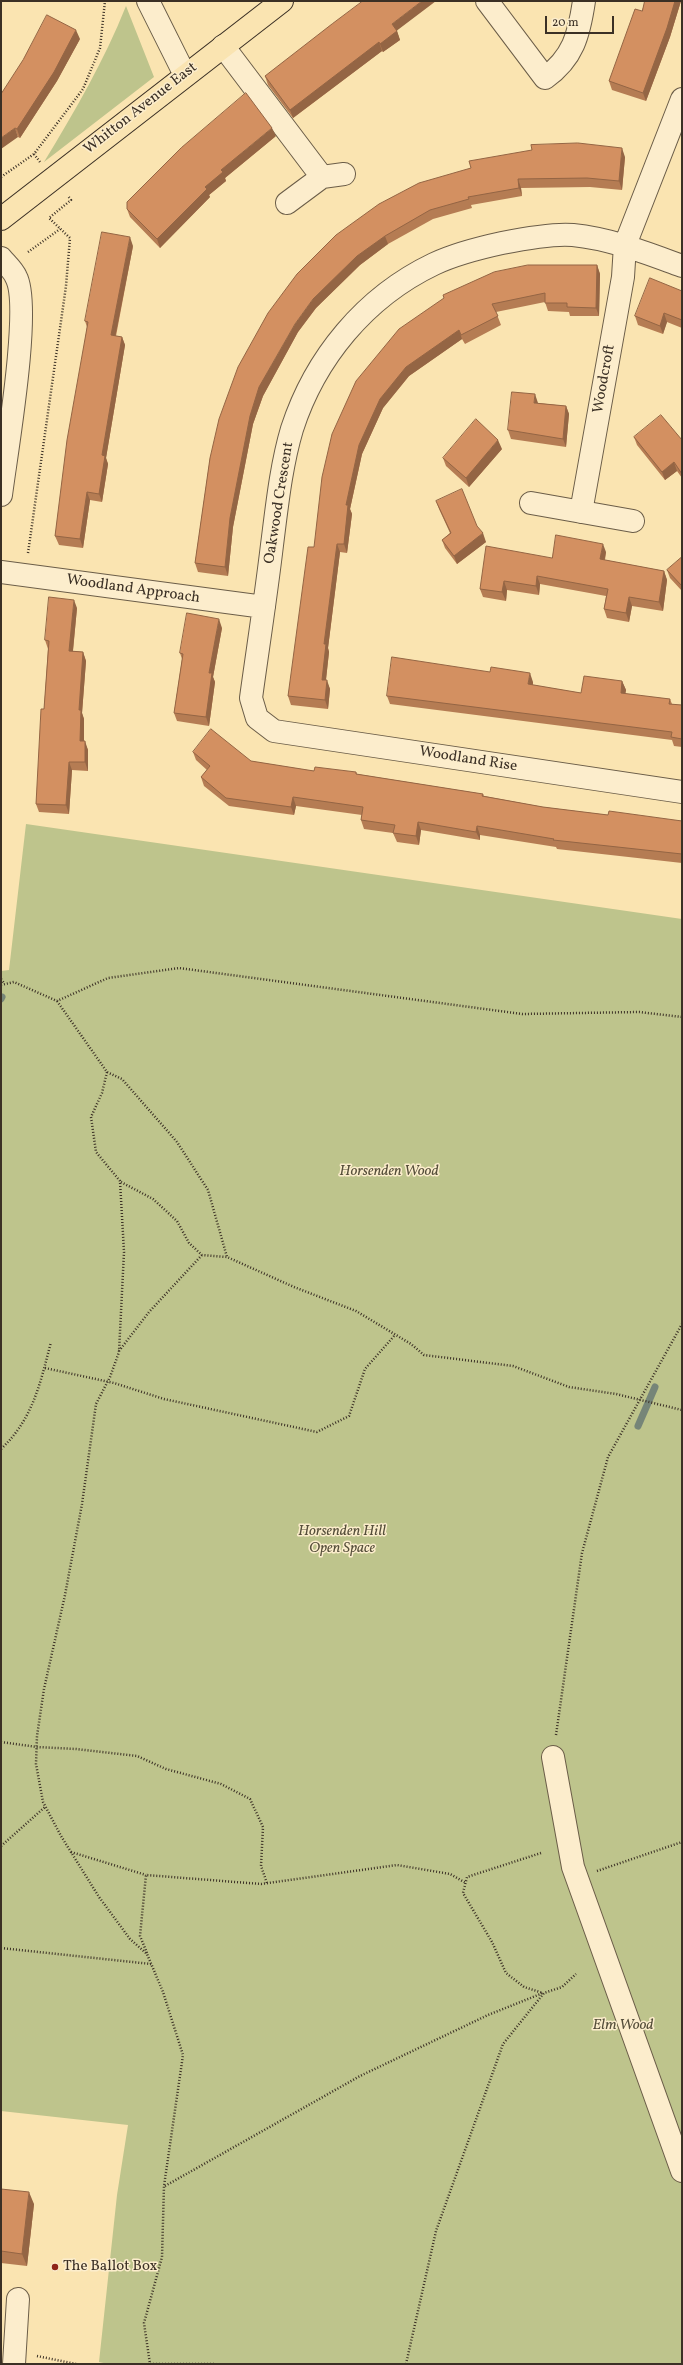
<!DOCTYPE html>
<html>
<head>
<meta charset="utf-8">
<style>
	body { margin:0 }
	#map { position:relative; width:683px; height:2365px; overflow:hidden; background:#fae4b1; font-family:Vollkorn,serif }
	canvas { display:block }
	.frame { position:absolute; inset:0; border:2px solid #3b3025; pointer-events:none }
	.scale { position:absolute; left:545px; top:16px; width:69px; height:18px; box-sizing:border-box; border:2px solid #3b3025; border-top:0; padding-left:5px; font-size:12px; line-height:14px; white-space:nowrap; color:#3b3025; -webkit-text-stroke:3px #fcedcc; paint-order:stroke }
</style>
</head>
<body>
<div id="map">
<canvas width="683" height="2365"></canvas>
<div class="frame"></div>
<div class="scale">20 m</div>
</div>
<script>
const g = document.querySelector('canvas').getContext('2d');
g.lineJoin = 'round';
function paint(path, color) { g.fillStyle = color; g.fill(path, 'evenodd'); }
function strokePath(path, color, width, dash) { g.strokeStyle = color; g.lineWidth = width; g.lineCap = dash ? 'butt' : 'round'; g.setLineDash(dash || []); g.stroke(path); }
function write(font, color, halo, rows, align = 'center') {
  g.font = font + ' Vollkorn,serif'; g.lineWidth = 3; g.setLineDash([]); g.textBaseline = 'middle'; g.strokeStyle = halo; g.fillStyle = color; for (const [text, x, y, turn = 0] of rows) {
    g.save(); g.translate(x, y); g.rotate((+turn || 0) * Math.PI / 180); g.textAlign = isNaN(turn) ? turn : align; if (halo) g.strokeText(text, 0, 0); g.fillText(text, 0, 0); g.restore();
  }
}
const green = new Path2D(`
	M126,6l28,71 -110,85c31,-51 60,-101 82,-156z
	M26,824l656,95v1445h-574l-9,-2 18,-167 11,-70 -127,-14v-1140l8,-1z`);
const stream = new Path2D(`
	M1,999l1,-2
	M638,1426l17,-39`);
const path = new Path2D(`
	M40,162l-6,-8 49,-65 17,-41 5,-47
	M1,177l33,-23
	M28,252l32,-23
	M28,553l38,-267 4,-48 -21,-20 22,-18 -3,-4
	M1,979l3,4
	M1,985l13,-3 43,19 51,-23 71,-10 343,46 117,-2 43,5
	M57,1001l50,71 15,7 55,63 31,48 19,67
	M107,1072l-5,21 -11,24 5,35 24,29 4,71 -5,100 -9,25 -14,27 -14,100 -17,91 -21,94 -7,47 -1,28 7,38 18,34 38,61 31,42 17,15 16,38 20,63 -19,131 -2,71 -18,66 6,41
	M121,1182l32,17 24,22 12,22 13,12 25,2 67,30 62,24 55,33 13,11 89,11 56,21 47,7 66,16
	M119,1351l30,-39 53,-57
	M45,1368l69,15 50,16 153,33 32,-16 16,-47 30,-34
	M1,1449c32,-30 39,-65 50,-107
	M556,1735l26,-182 26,-96 74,-133
	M1,1742l36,5 39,2 61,7 29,13 55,15 29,15 13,28 -2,39 6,17
	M1,1846l44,-39
	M71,1852l75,23
	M541,1853l-74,24 -4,16 29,49 14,31 18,14 19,6
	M597,1871l85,-29
	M1,1948l150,16
	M147,1953l-7,-17 6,-61 115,9 136,-19 53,9 16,9
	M165,2186l195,-110 128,-61 55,-22
	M37,2356l39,8
	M150,2364h65
	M406,2364l30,-133 67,-187 41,-51 18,-6 14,-13`);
const minor = new Path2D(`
	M148,1l37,74
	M487,1l58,77c28,-20 34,-43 39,-77
	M223,46l99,131
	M287,203l35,-26 22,-3
	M1,258c5,6 12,12 15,19 16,29 -10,178 -15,218
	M682,266c-36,-13 -70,-27 -109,-31 -20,-2 -51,4 -71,8 -23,5 -47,11 -68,21 -69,33 -119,94 -142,165 -11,37 -15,77 -20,116 -6,51 -14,102 -21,153l6,20 17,13 408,61
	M531,503l102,18
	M581,512l42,-235 2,-32 57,-146
	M1,572l263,35
	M553,1757l20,110 109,304
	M14,2364l4,-65`);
const major = new Path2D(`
	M1,219l281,-218`);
const wall = new Path2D(`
	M645,1h36l-11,36 -24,64 -34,-11 -3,-9 33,-70z
	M397,31l3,9 -17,12 -1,-1 -89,67 -25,-33 -3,-9z
	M80,39l-23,42 -37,57 -2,-1 -17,-43z
	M276,136l-51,42 1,3 -17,14 1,2 -50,51 -30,-31 -3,-8z
	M625,157l-3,33 -32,-3 -69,1 1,8 -51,9 1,3 -39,11 -45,25 -28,21 -44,43 -18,24 -35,64 -10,28 -20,103 -5,49 -30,-4 -3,-9 15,-105 169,-254z
	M133,246l-17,90 6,1 3,8 -19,113 2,6 -6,38 -12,-2 -7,48 -24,-3 -4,-9 32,-209 -2,-6z
	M597,265l3,9 -1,42h-29l-1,-4 -21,-1 -3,-9 -49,10 5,13 -36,19 -3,-5 -53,37 -26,32 -21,46 -12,55 2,5 -5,39 -7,-1 -12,96 1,4 -3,28 4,9 -2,20 -37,-4 -3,-9 26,-149 85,-218z
	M682,291v37l-15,-6 -4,12 -25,-9 -3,-9z
	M538,403l28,3 3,8 -3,33 -55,-8 -3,-9z
	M634,437l48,3v38l-5,-7 -12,9 -28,-35z
	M502,449l-33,38 -23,-21 -3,-8z
	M436,501l50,41 -29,22 -12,-16 -3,-8 8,-7 -11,-24z
	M606,552l-1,8 59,11 3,9 -4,31 -31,-5 -3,16 -22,-4 -3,-9 2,-13 -66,-12 -1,11 -32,-5 -1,11 -23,-4 -3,-8 72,-31z
	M682,557v34l-12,-13 -3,-8z
	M77,608l-4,43 10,1 3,9 -4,52 2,6v22l4,9v21l-16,-1 -3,44 -30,-2 -3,-8 8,-95 4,-60 -3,-9z
	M222,628l-9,49 2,5 -6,44 -32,-5 -3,-8 8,-54 -2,-6z
	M622,681l4,9 -1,4 45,5 2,5 10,2v41l-8,-1 -2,-6 -282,-36 -3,-8 146,-14v3l48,8z
	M193,752l121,19 42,1 1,2 126,20 1,2 59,11 65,8 74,6v42l-125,-14 -1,-2 -76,-12v5l-59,-10 -2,15 -22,-3 -4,-9 -29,-4 -3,-9 1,-5 -66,-9 -2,9 -65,-9 -25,-20 -3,-9 6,-7 -11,-10z
	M1,2189l33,15 -7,62 -26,-3z`);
const shadedWall = new Path2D(`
	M422,1h14l-41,31 -3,-8z
	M675,1h6l-11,36 -24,64 -3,-8z
	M76,30l4,9 -23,42 -37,57 -3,-9z
	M397,31l3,9 -17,12 -3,-8z
	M379,42l3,9 -89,67 -3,-8z
	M15,128l3,9 -17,12v-11z
	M272,128l4,8 -51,42 1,3 -17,14 1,2 -50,51 -3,-9 48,-52 16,-17z
	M622,148l3,9 -3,33 -3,-9z
	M518,179l3,9 1,8 -3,-8z
	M385,236l3,8 -28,21 -44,43 -18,24 -35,64 -10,28 -20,103 -5,49 -3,-9 5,-49 20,-102 9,-29 36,-63 18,-25 44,-43z
	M130,237l3,9 -19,97 -3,-8z
	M597,265l3,9 -1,42 -3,-8z
	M664,313l3,9 -4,12 -3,-8z
	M459,330l3,9 -53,37 -26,32 -21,46 -12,55 2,5 -5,39 -3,-9 2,-39 13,-60 21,-46 26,-32z
	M122,337l3,8 -19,113 2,6 -6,38 -3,-8 3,-39z
	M535,394l3,9h-4z
	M566,406l3,8 -3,33 -3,-8z
	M498,440l4,9 -33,38 -3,-9z
	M674,462l3,9 -12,9 -3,-8z
	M87,492l3,8 -7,48 -3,-9z
	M483,533l3,9 -29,22 -3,-8z
	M337,544l3,8 -12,96 1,4 -4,36 -3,-8 2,-36z
	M603,544l3,8 -3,16 -3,-9z
	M664,571l3,9 -4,31 -4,-9z
	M537,576l3,8 -1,11 -3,-9z
	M504,581l3,9 -1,11 -4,-9z
	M629,597l3,9 -3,16 -3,-9z
	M74,600l3,8 -5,52 -3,-9z
	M219,619l3,9 -9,49 2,5 -6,44 -3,-9 3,-44z
	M83,652l3,9 -4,52 2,6v31l-4,-9 -1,-31z
	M530,673l3,9 -1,11 -4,-9z
	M327,680l3,9 -2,20 -3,-9z
	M622,681l4,9 -2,12 -3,-9z
	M85,741l3,9v21l-3,-9z
	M69,762l3,8 -3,44 -3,-9z
	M293,797l3,9 -2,9 -3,-8z
	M418,822l3,8 -2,15 -3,-9z
	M477,826l3,9v5l-4,-8z
	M29,2192l5,12 -7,62 -5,-12z`);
const building = new Path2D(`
	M363,1h59l-30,23 5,7 -17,13 -1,-2 -89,68 -25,-34 67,-52z
	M645,1h30l-8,27 -24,65 -34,-12 26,-72 7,2z
	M47,15l29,15 -22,42 -37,57 -2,-1 -14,10v-44l22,-34z
	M246,93l26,35 -51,42 2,2 -18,15 2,2 -50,50 -30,-30v-7l54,-54z
	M578,143l44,5 -3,33 -32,-3 -69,1 1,9 -51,9 1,2 -39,11 -45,26 -28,20 -44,43 -18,25 -36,63 -9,29 -20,102 -5,49 -30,-4 15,-105 9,-39 19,-52 30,-54 29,-39 39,-39 43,-31 40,-21 52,-15 -2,-7 63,-11 -1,-5z
	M102,232l28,5 -19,98 11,2 -20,118 3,1 -6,38 -12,-2 -7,47 -25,-3 12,-96 21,-118 -3,-1z
	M528,265h69l-1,43 -29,-1v-4h-22v-10l-53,11 6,12 -37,19 -2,-5 -53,37 -26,32 -21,46 -13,60h2l-4,39h-7l-13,100h2l-4,36h5l-2,20 -37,-4 20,-149h6l8,-70 10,-43 24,-53 43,-52 45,-31 -1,-3 51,-23z
	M650,278l32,13v29l-18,-7 -4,13 -25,-10z
	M512,392l23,2 -1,9 32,3 -3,33 -55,-9z
	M661,415l21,25v34l-8,-12 -12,10 -28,-35z
	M476,419l22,21 -32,38 -23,-20z
	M462,489l15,37 6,7 -29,23 -12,-16 9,-7 -15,-32z
	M556,535l47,9 -3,15 64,12 -5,31 -30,-5 -3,16 -22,-4 4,-20 -71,-13 -1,10 -32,-5 -2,11 -22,-3 6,-43 66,12z
	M682,557v29l-15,-16z
	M49,597l25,3 -5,51 14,1 -4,58h2l-1,31h5v21h-16l-3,43 -30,-1 5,-95h3l5,-68 -4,-1z
	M187,613l32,6 -10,54h3l-6,44 -32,-4 9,-59 -3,-1z
	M392,657l98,15 1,-5 39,6 -2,11 53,9 3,-17 38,5 -1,12 49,6 -1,5 13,1v34l-11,-2 1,-5 -285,-36z
	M211,729l40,32 63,10 1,-4 41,5v2l127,20 -1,2 61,11 65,8 1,-4 73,10v33l-129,-14 1,-1 -77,-13 -1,6 -58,-10 -2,14 -23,-3 2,-8 -34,-5 2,-13 -70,-10 -2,10 -65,-9 -25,-21 9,-11 -17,-14z
	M1,2189l28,3 -7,62 -21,-3z`);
const markers = [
	[55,2267,4,"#8f2418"]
];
const streetNames = [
	["Whitton Avenue East",141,109,-38],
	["Woodcroft",605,379,-80],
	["Oakwood Crescent",280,503,-81],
	["Woodland Approach",133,590,8],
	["Woodland Rise",468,760,9]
];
const parkNames = [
	["Horsenden Wood",389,1172],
	["Horsenden Hill",342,1532],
	["Open Space",342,1549],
	["Elm Wood",623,2026]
];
const poiNames = [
	["The Ballot Box",63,2267]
];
paint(green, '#bec48c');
strokePath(stream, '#768578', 7);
strokePath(minor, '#6b5d48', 24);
strokePath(major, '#3b3025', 24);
strokePath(path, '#3b3025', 2.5, [1, 2]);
strokePath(minor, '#fcedcc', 22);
strokePath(major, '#fae4b1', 22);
paint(wall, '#b57c53');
paint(shadedWall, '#946544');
paint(building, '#d39061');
strokePath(building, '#946544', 1);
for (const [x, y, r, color] of markers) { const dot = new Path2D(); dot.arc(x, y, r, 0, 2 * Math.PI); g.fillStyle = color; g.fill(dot); strokePath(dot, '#fcedcc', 1.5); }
write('15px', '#3b3025', '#fcedcc', streetNames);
write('italic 15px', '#554e3a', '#fcedcc', parkNames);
write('15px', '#3b3025', '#fcedcc', poiNames, 'left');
</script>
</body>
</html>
